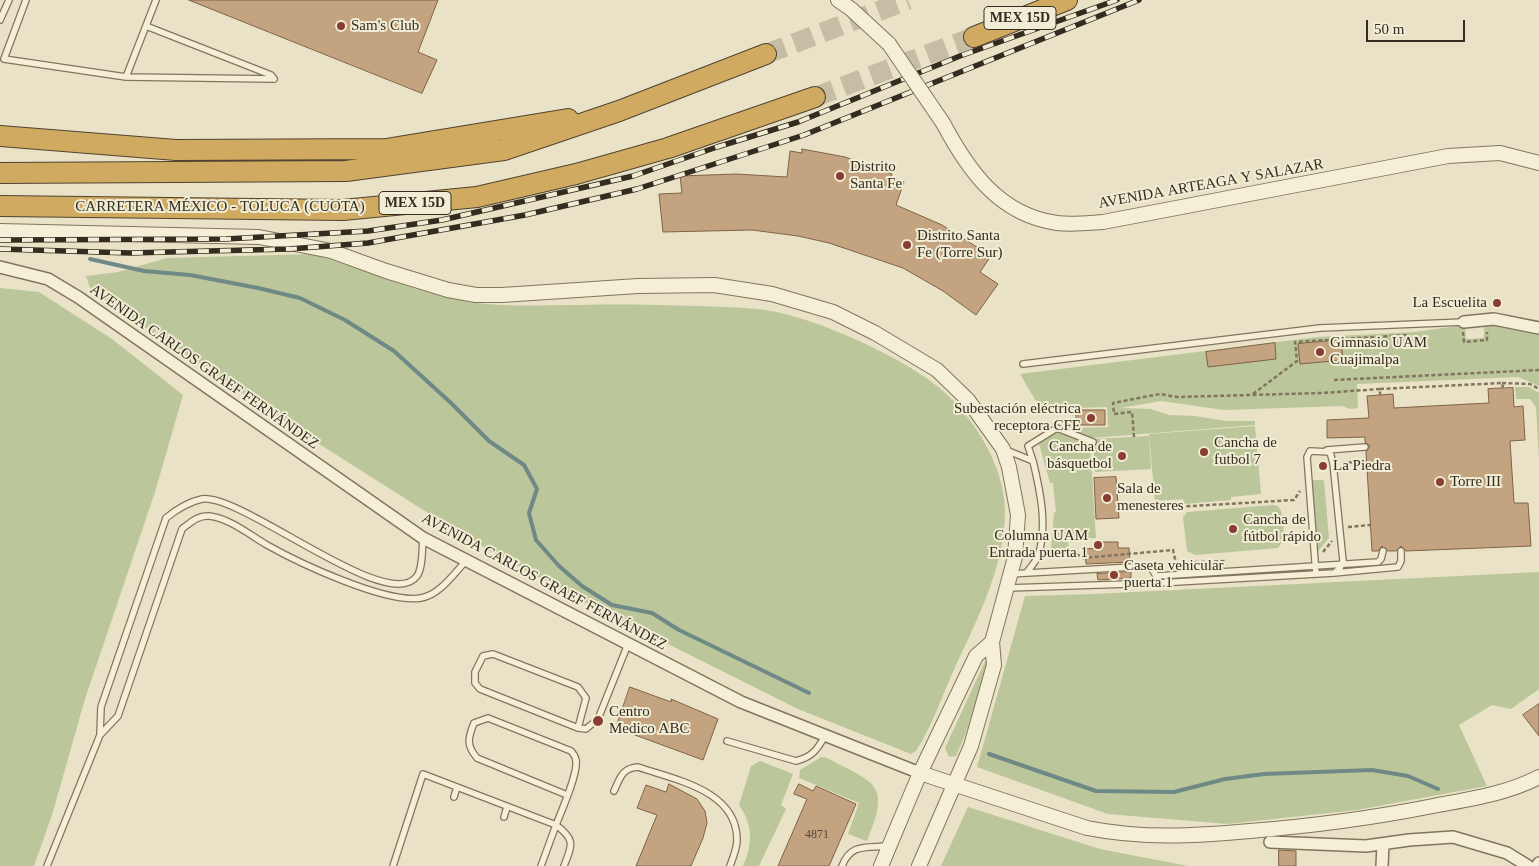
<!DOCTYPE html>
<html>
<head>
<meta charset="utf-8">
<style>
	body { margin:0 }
	#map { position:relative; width:1539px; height:866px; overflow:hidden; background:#e9e2c6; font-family:Georgia,serif }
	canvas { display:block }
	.scale { position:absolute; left:1366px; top:20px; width:99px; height:22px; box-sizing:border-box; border:2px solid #342c20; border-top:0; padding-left:6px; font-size:15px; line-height:18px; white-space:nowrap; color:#342c20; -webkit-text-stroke:4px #f1ecd4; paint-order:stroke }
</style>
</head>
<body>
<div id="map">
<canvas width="1539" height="866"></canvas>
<div class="scale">50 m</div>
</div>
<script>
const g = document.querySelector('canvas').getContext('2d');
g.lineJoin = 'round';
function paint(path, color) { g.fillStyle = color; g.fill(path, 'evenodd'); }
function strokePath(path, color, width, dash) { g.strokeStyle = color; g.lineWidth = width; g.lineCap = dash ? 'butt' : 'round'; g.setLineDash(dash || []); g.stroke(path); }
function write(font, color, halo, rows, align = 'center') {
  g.font = font + ' Georgia,serif'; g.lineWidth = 4; g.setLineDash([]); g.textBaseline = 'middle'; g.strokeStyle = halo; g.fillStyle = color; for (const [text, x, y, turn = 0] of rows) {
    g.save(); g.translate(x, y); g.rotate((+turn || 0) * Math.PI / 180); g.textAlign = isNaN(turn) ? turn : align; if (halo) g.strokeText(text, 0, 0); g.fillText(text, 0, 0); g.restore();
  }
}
const green = new Path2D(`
	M314,254c53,17 107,41 162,49 35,4 70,2 106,2 38,-1 77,0 116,1 26,1 53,1 79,6 49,11 128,46 166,79 32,28 61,75 62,119 0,55 -26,106 -49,155 -13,28 -23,60 -40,86l-5,3 -113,-45 -224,-112 -105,-58 -164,-104 -214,-144 -5,-15 32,-4 49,-14z
	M0,288l39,4 73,47 71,56 -28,97 -70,207 -33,116 -18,51h-34z
	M1494,323l45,9v54l-21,-9 -161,7 1,24 -8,1 -8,-3 -118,4 -63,-9 -40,7 30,1 18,6 26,1 31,5h29v4l-164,13 -24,-9 8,-4 1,3 32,-1 -1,-20 -33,1v7l-2,1 -2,-6 -30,-2 -20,-34 298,-37 97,-5 50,-7 1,14 18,-1v-14z
	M1515,387h14l10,6v64l-3,-50 -6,-8h-14z
	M1255,426l6,68 -30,3v3l-47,4 -1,-5 -28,2 -6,-67z
	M1058,432l32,12 6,94 -28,1 1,10 -18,1 3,-37 2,-1 -3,-29h-3l-11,-39z
	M1149,436l2,33 -56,3 -2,-33z
	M1311,480h13l5,58 -11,13z
	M1273,505l5,1c7,8 8,35 0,42l-83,7 -8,-4 -4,-34 4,-5z
	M1539,572v117l-28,20 -19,-4 -33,20 28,61 -130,24 -130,14 -119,-10 -131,-47 48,-171 69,-2z
	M987,657l3,3 -25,75 -9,21 -7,1 -4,-9z
	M821,757l6,1c49,26 64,25 40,83l-19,-7 11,-31 -60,-25 1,-8z
	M760,761l33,13 -12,31 5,4 -27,57h-16c10,-22 10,-41 -4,-61l12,-39z
	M968,807l132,42 88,17h-247z`);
const stream = new Path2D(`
	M90,259l54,12 46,4 68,13 42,10 45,22 49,31 57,52 38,38 35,24 13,24 -8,24 7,27 23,26 23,20 30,19 40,8 27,17 130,63
	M989,754l107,37 78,1 51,-13 39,-5 108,-4 36,6 30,13`);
const building = new Path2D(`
	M189,0h249l-20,52 19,8 -15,33z
	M802,149l43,8 47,17 -1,4 13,4 -8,23 46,20 49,31 -11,16 18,12 -22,31 -33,-24 -40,-23 -74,-25 -31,-7 -46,-6 -89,2 -4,-38 23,-1 -2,-17 56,-2 51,3 3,-26 12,2z
	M1341,340l2,20 -43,4 -2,-20z
	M1275,343l1,16 -68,8 -2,-15z
	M1513,388l1,19 9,-1 2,34 -15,1 4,62h14l3,43 -125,5 -5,-5 -5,5h-8l-6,-5 -4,5h-6l-6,-99 4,-6 -5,-4v-5l-38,1v-18l42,-2 -2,-22 26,-2 1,14 95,-5 -1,-14z
	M1076,410h29v15h-28z
	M1116,477l3,41 -23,1 -2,-41z
	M1099,542h19v6h11l1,14 -44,2 -1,-15 14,-1z
	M1131,572v6l-33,2 -1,-6z
	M630,687l41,15v-3l47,20 -15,41 -87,-32z
	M1539,704v32l-16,-21z
	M669,784l28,15 8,12 2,12 -4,15 -12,28h-55l21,-51 -20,-7 9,-23 20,7z
	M799,784l14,7 3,-5 40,18 -27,62h-51l29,-67 -13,-5z
	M1279,850l17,1v15h-17z`);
const motorwayTunnel = new Path2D(`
	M766,54l142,-54
	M815,97l159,-60`);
const path = new Path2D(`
	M1463,332l1,10 23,-2v-8
	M1334,380l205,-10
	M1502,383l28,1 9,5
	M1380,389l122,-6 1,5
	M1253,394l44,-33 -2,-19 112,-7
	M1134,437l-2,-25 -18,2 -1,-11 47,-9 17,3 145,-4 58,-4v6
	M1342,463l25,-2
	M1141,509l153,-9 6,-9
	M1348,527l23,-2
	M1323,552l9,-11
	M1051,554l22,-2 10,6 90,-8 3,13 49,-2`);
const service = new Path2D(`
	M26,0l-22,59 122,18
	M0,20l9,-20
	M146,26l125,49 3,4 -148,-2 30,-77
	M1023,364l297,-36 144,-6
	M1006,450l27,11c7,29 15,65 5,95 -2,5 -7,11 -11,16
	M1327,450l38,-3
	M1033,461l-5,-15 29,-18 36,14
	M1334,573l64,-6 3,-6v-10
	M1010,574l140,-8 8,13
	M1157,576l221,-14 3,-3 2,-8
	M1008,588l151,-5 175,-10 6,-5 3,-7 -10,-98 -3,-11 -20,-1 -3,6 9,117
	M578,728l8,-30 -8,-11 -85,-33 -10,2 -8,16v11l5,6 98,39 8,1 12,-10 30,-75
	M100,735l18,-19 64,-187c8,-6 16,-14 27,-13 20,2 41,19 58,29 32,18 119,59 154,53 19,-3 33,-25 46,-38
	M727,741l69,20c16,-4 21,-11 29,-25
	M614,791c6,-13 8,-23 24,-24 37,13 99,23 99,73 0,8 -4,18 -7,26
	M454,797l3,-10
	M504,817l3,-10
	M47,866l53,-131 1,-28 65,-189c11,-9 22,-16 36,-19 40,-6 187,117 215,77 6,-8 5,-28 6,-38
	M393,866l30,-92 133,51 -15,41
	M564,866c8,-21 12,-26 -8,-41 5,-13 22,-51 20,-64 0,-5 -3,-7 -5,-10l-83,-33 -14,5c-6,15 -8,22 3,35l90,37
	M842,866c9,-23 24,-18 46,-20`);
const minor = new Path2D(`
	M0,267l48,12 30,18 345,241 318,164 179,71
	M1464,322l30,-3 45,9
	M1270,842l96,4 43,-6 44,-3 54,16 21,13
	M1382,866l1,-22
	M1537,866l2,-3`);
const tertiary = new Path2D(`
	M838,0l13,9 38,35
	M943,123c25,47 56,92 114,100 15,2 31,0 46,-1l345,-66 52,-3 39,10
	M0,231l259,6 72,14 55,20 62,19 28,5h26l136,-9 76,-1 58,9 61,18 42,21 62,37 31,30 35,49 6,18 9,48 -3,42 -23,85 2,23 -23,81 -52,120
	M920,773l167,55c55,11 108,8 163,3 61,-5 123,-13 183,-25 36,-7 74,-12 106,-29
	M881,866l39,-93 56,-117 16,-14`);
const motorway = new Path2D(`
	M974,37l93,-37
	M0,136l176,14 210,-1 182,-30
	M0,173l346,-2 158,-21 115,-39 147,-57
	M0,206l343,4 134,-13 99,-23 92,-26 147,-51`);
const rail = new Path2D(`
	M0,240l226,-1 142,-8 74,-11 191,-44 84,-29 81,-25 162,-66 157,-56
	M0,249l130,4 159,-4 79,-6 157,-28 112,-26 167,-54 335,-135`);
const tertiaryBridge = new Path2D(`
	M889,44l54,79`);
const markers = [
	[341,26,5,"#8a3d34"],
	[840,176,5,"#8a3d34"],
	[907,245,5,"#8a3d34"],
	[1497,303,5,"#8a3d34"],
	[1320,352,5,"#8a3d34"],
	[1091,418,5,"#8a3d34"],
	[1204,452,5,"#8a3d34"],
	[1122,456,5,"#8a3d34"],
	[1323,466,5,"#8a3d34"],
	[1440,482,5,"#8a3d34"],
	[1107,498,5,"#8a3d34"],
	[1233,529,5,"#8a3d34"],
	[1098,545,5,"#8a3d34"],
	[1114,575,5,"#8a3d34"],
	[598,721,6,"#8a3d34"]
];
const numberNames = [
	["4871",817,835]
];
const shields = [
	[1020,18,72],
	[415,203,72]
];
const shieldNames = [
	["MEX 15D",1020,18],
	["MEX 15D",415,203]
];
const poiNames = [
	["Sam's Club",351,26],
	["Distrito",850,167],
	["Santa Fe",850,184],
	["Distrito Santa",917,236],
	["Fe (Torre Sur)",917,253],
	["La Escuelita",1487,303,"right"],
	["Gimnasio UAM",1330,343],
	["Cuajimalpa",1330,360],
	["Subestación eléctrica",1081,409,"right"],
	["receptora CFE",1081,426,"right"],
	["Cancha de",1214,443],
	["futbol 7",1214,460],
	["Cancha de",1112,447,"right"],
	["básquetbol",1112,464,"right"],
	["La Piedra",1333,466],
	["Torre III",1450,482],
	["Sala de",1117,489],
	["menesteres",1117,506],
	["Cancha de",1243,520],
	["fútbol rápido",1243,537],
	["Columna UAM",1088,536,"right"],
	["Entrada puerta 1",1088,553,"right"],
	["Caseta vehicular",1124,566],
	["puerta 1",1124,583],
	["Centro",609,712],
	["Medico ABC",609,729]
];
const streetNames = [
	["AVENIDA ARTEAGA Y SALAZAR",1211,184,-10],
	["CARRETERA MÉXICO - TOLUCA (CUOTA)",220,207],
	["AVENIDA CARLOS GRAEF FERNÁNDEZ",204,367,35],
	["AVENIDA CARLOS GRAEF FERNÁNDEZ",544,582,28]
];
paint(green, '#bcc69b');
strokePath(stream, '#6f8a86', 4);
paint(building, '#c3a380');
strokePath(building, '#7f6246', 1);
strokePath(motorwayTunnel, '#c5bea5', 20, [20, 10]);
strokePath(service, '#82755e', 8);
strokePath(minor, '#82755e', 14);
strokePath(tertiary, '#82755e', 16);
strokePath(motorway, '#514331', 22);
strokePath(path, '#82755e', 2.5, [4, 2.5]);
strokePath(service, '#f5efd8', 5.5);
strokePath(minor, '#f5efd8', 11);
strokePath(tertiary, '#f5efd8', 14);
strokePath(motorway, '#cfaa60', 20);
strokePath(rail, '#342c20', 5.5);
strokePath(rail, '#f1ecd4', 4, [11]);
strokePath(tertiaryBridge, '#82755e', 16, []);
strokePath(tertiaryBridge, '#f5efd8', 14);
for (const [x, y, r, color] of markers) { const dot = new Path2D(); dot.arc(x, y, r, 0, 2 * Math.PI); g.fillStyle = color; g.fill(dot); strokePath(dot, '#f1ecd4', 2); }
write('12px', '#584a38', null, numberNames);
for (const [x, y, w] of shields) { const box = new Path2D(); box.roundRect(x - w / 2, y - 11.5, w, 23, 4); g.fillStyle = '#f1ecd4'; g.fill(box); strokePath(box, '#342c20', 1); }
write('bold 14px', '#342c20', null, shieldNames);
write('15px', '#342c20', '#f1ecd4', poiNames, 'left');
write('15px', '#342c20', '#f1ecd4', streetNames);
</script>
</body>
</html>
